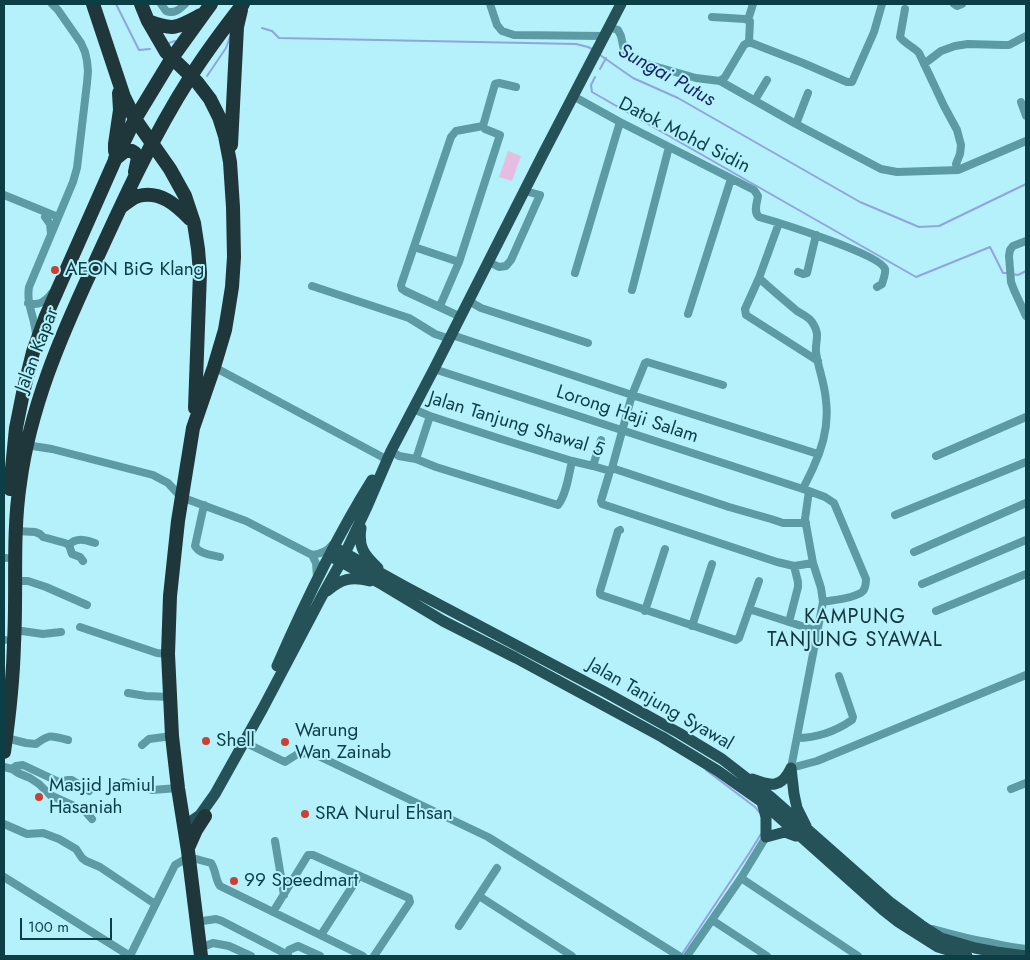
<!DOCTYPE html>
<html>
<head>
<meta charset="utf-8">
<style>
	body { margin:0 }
	#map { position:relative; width:1030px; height:960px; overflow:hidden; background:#b4f1fb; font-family:Jost,sans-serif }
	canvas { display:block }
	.frame { position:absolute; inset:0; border:5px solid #0c3e46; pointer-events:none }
	.scale { position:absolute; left:20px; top:918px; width:92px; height:22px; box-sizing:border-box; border:2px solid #0c3e46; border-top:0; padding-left:6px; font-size:15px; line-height:18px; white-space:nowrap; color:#0c3e46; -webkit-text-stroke:4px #b4f1fb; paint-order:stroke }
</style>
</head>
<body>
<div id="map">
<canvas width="1030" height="960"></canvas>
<div class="frame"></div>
<div class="scale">100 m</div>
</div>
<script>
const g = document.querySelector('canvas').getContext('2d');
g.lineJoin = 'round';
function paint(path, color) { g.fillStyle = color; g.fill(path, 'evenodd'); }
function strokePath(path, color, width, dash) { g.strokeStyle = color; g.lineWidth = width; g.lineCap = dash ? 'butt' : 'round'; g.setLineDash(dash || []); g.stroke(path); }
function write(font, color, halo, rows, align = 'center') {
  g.font = font + ' Jost,sans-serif'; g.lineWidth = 4; g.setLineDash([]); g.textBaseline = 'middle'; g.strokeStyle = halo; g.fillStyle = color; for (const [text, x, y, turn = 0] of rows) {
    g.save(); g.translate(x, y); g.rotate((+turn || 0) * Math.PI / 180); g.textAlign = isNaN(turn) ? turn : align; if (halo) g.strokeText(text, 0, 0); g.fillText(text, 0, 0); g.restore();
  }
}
const green = new Path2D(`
	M508,151l13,5 -9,25 -13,-4z`);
const stream = new Path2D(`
	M116,4l23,46 11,-1
	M262,28l10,3 7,7 297,6 12,3 4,2
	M169,43l6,-2
	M600,55l33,23 45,20 182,104 59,25 20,-1 87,-42
	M600,69l6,-11
	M207,76l19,-28 4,-11
	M595,77l-4,8 1,7 324,185 74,-30 13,26h4
	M1012,274l6,1 8,-4
	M706,770l49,37 4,5
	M682,954l68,-102 11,-18`);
const street = new Path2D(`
	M161,4l5,7c8,3 13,-1 19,-7
	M490,4l7,21 5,6 12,4 90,1
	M954,4l3,2 5,-2
	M905,9l-5,28c5,7 14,10 19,16l25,53 13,24 4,15 -1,9 -4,10 2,6
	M712,17l33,2 5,2 -1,21
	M748,20l5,-16
	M609,27l9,3 3,6 3,14 8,7 11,6 53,15 24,3 76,43 85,45 16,3 61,-2 68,-29
	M924,64l17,-13 14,-5 13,-2 35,1h6l17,-9
	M720,81l5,-4 19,-32 5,-3 54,21 44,19h5l22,-50 8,-28
	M573,96l47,26 134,68 4,6c-1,7 -5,16 1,21 18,5 121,37 126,52 1,4 -2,11 -3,15l-5,3
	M755,100l12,-20
	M1021,102l5,14
	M796,124l12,-31
	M4,195l54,22
	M45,217l5,7 1,9
	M779,223l-20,55 -14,31 1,6 72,46
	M1026,241l-13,5 -3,4 -1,6 2,26 3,8 12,26
	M414,247l45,15
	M489,262l10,5 7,-1 5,-6 29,-65 -15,-4
	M798,272l5,2 4,-1 9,-38
	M575,273l45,-151
	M759,278c12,11 25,22 38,33 5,3 12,6 15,11 9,13 3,18 4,30 2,16 9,32 10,49 3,24 -3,46 -13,67 -3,7 -7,14 -10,21
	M312,286l97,32 26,16 15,5
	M632,290l37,-143
	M469,301l12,7 107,35
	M28,303c11,3 17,-1 24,-10
	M440,306l19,-44 40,-124 1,-3 -15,-6 -2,-3 12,-42 4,-1 17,4
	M688,314l43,-135
	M461,317l-56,-26 -3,-2 -1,-4 50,-148 5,-6 27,-5
	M36,335c-1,-18 -10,-30 -7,-48l44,-105 4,-14 10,-85 1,-12 -1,-10 -2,-9 -4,-9 -23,-33 -6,-6
	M452,335l180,60 186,59
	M214,367l172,92
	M434,369l375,122 16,6 9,6 32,76c0,4 0,8 -3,12 -6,7 -31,9 -40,11
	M723,385l-76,-23 -2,1 -13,32 -20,73 -2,3 -9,30 1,3 175,58 17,4 19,-3
	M413,409l17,7 71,23 71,22 21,5 17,5
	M26,445l26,4 101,26 15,8 13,14 65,24 66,34
	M391,451l8,5 17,3 20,8 122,38c8,-9 11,-31 14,-44
	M936,456l90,-39
	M416,459l14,-43
	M593,466l8,-26
	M612,468l117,39 42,12 12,4h23
	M809,491l-4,28 8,44 8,25 2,14 -32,166 26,-7 209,-86
	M204,505l-9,41c4,8 17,9 25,11
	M895,515l131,-53
	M620,530l-2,1 -18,60v3l1,1 135,45 3,-2 20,-57
	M16,531l19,1 5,2 3,3 22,6 4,2 3,9 8,3 3,4
	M69,545c8,-8 16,-5 26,-2
	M914,552l112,-49
	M312,555c8,-1 15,-3 20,-10
	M312,555l4,8 1,14
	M4,558h2
	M15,581h13l18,6 41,18
	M922,584l104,-44
	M749,609l68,22
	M645,611l20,-62
	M936,611l90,-37
	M789,622l9,-35v-5l-4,-16
	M692,626l20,-62
	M80,627l77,26 11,1
	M15,630l28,4 18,-2
	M4,640h1
	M128,693l18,3 24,1
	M6,738l20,5 10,1c15,-11 15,-8 32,-4
	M797,738c19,0 39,-7 55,-18l1,-3 -14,-41
	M244,742l41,20 11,-7 14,-3 178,85 191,119
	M142,745l7,-6 23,-3
	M4,767l8,2 6,4 12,5 9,6 11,11 35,16 7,8
	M12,769l4,-3 7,-1 36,17 9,-2h4l17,11
	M124,782l28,8 26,-2
	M1011,789l15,-6
	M4,824l23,10 16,-1 16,6 17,10 6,9 4,3 14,6 55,37
	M275,841l9,54
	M4,877l126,79
	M741,878l117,78
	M479,896l93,60
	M273,912l35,-57h5l96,43 1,4 -36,54
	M712,920l55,36
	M196,922l20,-3 6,2 66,34
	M459,926l38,-58
	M933,929c18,5 36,10 54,13 13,3 26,6 39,7
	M321,935l38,-59
	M200,948l13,-5 16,3 22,10
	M130,956l45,-91 14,-8 22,6c5,7 4,16 9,23l143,70
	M287,956l2,-6 9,-4 22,10
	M687,956l54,-78 25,-41`);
const primary = new Path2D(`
	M361,528c-3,19 3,27 17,40
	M334,547l72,40 199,105 74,41 43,26 49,38 120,106 30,22 20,13 34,10 21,4 30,4
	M330,556l53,29 60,36 73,37 146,79 56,34 44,31 121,108 14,11 41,26 29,9
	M327,591c14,-12 24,-15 43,-10
	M277,666c28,-64 58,-127 95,-186
	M791,768l3,26 3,14 9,18
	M752,779c19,7 29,10 39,-11
	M762,802l4,15v20l19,-5 11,4
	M184,824l6,-2 10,-7 15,-21 48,-86 59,-112 19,-34 25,-53 25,-58 43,-82 109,-215 78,-150`);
const highway = new Path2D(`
	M93,4l31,93 11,22 35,50 15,27 9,27 4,26 2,24 -5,135
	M141,4l7,17 18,31 31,30 13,17 9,18 6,19 5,26 3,45 1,50 -2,30 -4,25 -3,18 -11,37 -21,61 -15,93 -8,75 -2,58 4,82 6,52 10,63 13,105
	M148,21c26,10 29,7 53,-6
	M231,145l6,-118 4,-17
	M115,151v-7l5,-34 -1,-17
	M115,159l10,-8h7l3,2 3,5 -3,14
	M121,207c5,-4 11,-9 17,-11 22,-6 38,9 52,23
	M10,489l6,-61 7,-35 10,-41 13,-36 69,-156 20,-41 37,-61 39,-54
	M4,752c5,-35 9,-72 10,-108 3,-54 -2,-108 6,-161 10,-75 40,-145 72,-214 30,-66 60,-132 99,-193 16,-25 34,-49 52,-72
	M188,848l8,-18 9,-14`);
const markers = [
	[55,270,5,"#cc3f33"],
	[206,741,5,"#cc3f33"],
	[285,742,5,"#cc3f33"],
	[39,797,5,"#cc3f33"],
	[305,814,5,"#cc3f33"],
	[234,881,5,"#cc3f33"]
];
const streetNames = [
	["Datok Mohd Sidin",684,136,27],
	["Jalan Kapar",38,350,-69],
	["Lorong Haji Salam",627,415,18],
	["Jalan Tanjung Shawal 5",516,425,17],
	["Jalan Tanjung Syawal",660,705,30]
];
const poiNames = [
	["AEON BiG Klang",65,270],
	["Warung",295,731],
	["Wan Zainab",295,753],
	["Shell",216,741],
	["Masjid Jamiul",49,786],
	["Hasaniah",49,808],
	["SRA Nurul Ehsan",315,814],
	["99 Speedmart",244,881]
];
const waterNames = [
	["Sungai Putus",666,76,29]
];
const neighbourhoodNames = [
	["KAMPUNG",855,618],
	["TANJUNG SYAWAL",855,641]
];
paint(green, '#e6bce2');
strokePath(stream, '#90a4dd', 2);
strokePath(street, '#5c9aa4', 8);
strokePath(primary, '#255158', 11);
strokePath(highway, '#1f363a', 14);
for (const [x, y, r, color] of markers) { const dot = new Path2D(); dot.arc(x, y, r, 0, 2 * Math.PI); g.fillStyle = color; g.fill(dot); strokePath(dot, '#b4f1fb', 2); }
write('19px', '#0c3e46', '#b4f1fb', streetNames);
write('19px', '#0c3e46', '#b4f1fb', poiNames, 'left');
write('italic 20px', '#182768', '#b4f1fb', waterNames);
g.letterSpacing = '1px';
write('20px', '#12363b', '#b4f1fb', neighbourhoodNames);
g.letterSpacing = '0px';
</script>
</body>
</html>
